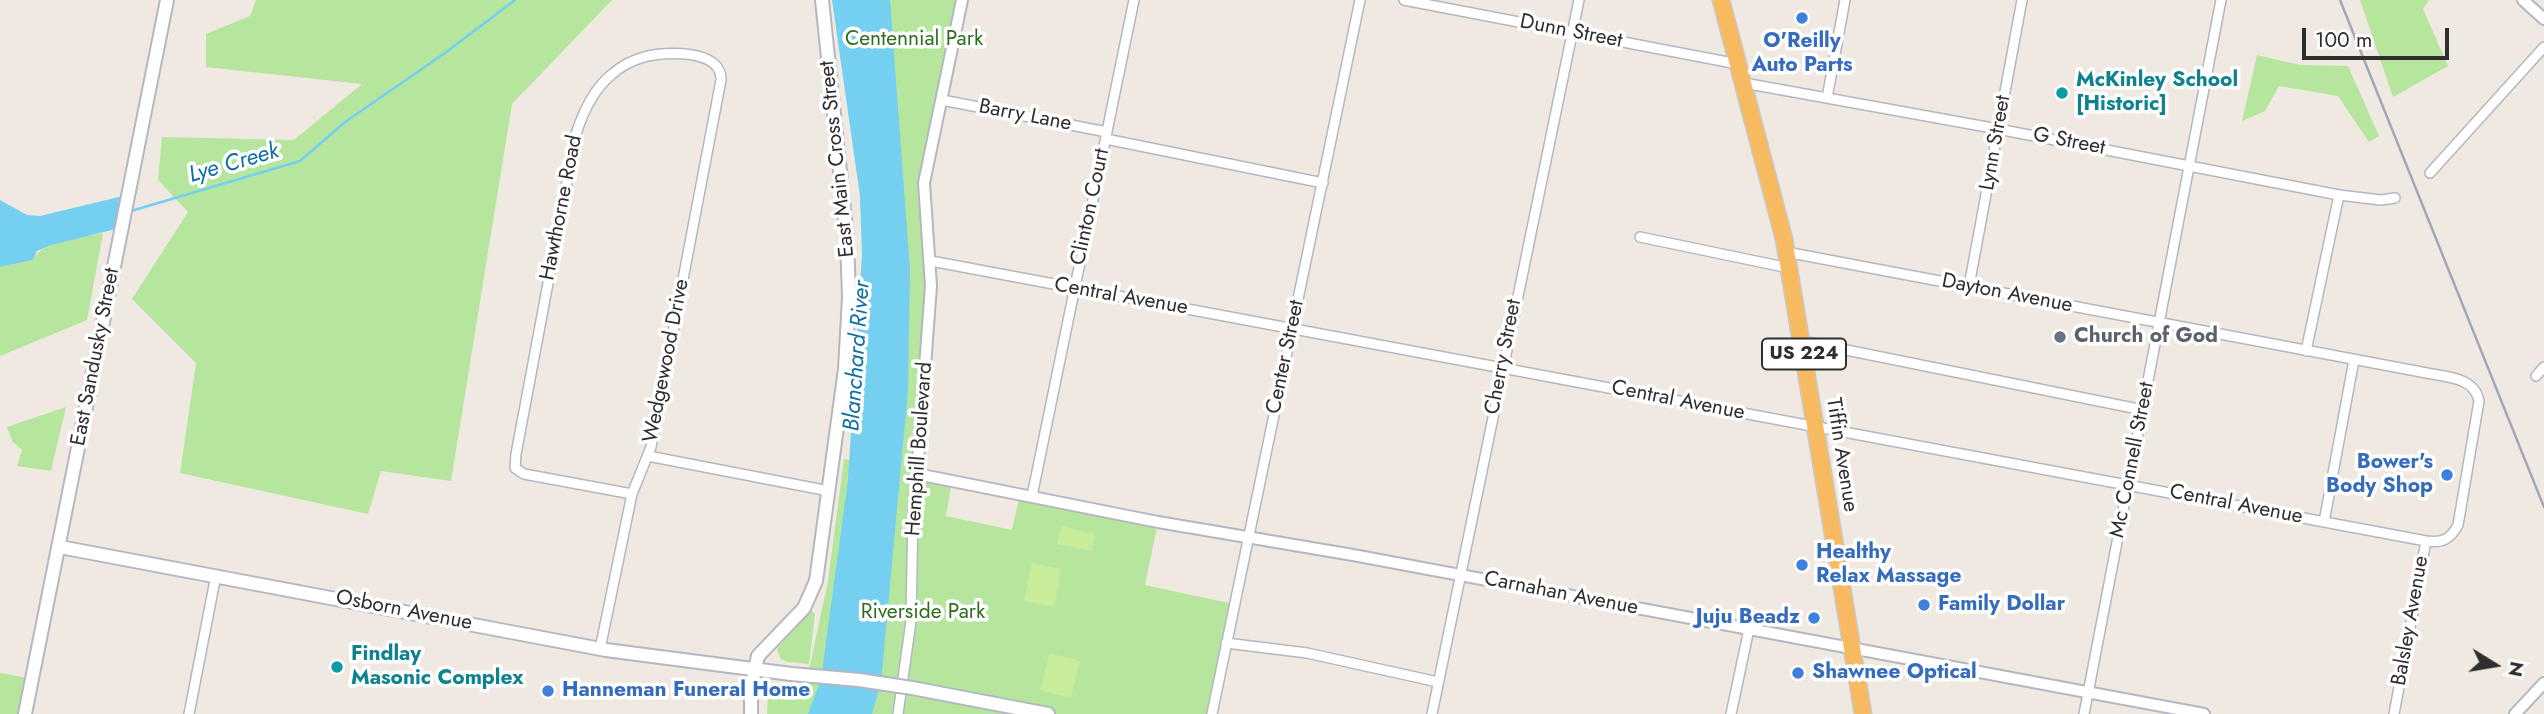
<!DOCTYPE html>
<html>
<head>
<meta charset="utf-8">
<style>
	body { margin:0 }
	#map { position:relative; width:2544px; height:714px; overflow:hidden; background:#efe9e1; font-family:Jost,sans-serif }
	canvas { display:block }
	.north { position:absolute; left:2460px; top:630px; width:70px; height:70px; -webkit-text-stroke:5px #fff; paint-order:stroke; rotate:101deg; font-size:19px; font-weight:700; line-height:28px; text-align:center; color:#2e2e2e }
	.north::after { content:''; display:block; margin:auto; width:24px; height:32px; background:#2e2e2e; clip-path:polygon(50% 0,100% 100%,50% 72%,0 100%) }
	.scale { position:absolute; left:2302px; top:28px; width:147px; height:32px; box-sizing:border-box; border:4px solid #2e2e2e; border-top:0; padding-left:9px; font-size:21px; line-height:24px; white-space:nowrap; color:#2e2e2e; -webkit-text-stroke:5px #fff; paint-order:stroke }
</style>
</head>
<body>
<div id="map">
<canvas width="2544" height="714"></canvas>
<div class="north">N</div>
<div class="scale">100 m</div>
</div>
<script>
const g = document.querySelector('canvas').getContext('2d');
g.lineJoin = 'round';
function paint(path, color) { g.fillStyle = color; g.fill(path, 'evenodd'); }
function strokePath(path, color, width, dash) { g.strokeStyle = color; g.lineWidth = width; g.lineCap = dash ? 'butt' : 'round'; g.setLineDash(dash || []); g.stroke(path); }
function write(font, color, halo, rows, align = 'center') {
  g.font = font + ' Jost,sans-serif'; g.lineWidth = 7; g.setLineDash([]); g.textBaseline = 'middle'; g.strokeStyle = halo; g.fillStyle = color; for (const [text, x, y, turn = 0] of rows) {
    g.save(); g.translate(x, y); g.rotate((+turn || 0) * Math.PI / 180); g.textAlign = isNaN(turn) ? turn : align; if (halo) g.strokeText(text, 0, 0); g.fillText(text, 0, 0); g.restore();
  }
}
const green = new Path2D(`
	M256,0h356l-100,104 -61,377 -70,-10 -13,43 -188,-41 16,-110 -64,-64 56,-87 -30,-32 4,-43 132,3 68,-56 -156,-17v-33l44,-18z
	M867,0h95l-38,183 7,78 -14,213 35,7 -6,35 66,14 8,-36 138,28 -13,63 88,19 -21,110h-445l1,-25 5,-7 26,3 -2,6 6,2 2,-4 23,-108 16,-122 30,6z
	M2360,0h69l-6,9 25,57 -55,31z
	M2257,55l43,10 48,1 31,70 -10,6 -31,-46 -59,-10 -14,25 -23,10z
	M103,233l-16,87 -87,36v-89l33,-7c10,-21 49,-22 70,-27z
	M66,407l-15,64 -34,-5 5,-16 -10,-9 -5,-14z
	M808,611h4l3,3 -6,50 -22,-2 -6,-3 -4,-10z
	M0,673l33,6 -7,35h-26z`);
const pitch = new Path2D(`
	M1062,526l33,8 -3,17 -35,-7z
	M1032,563l29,6 -7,38 -30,-6z
	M1049,653l31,8 -9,37 -31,-8z`);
const water = new Path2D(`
	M832,0h58l20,270 -2,120 -27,292 -9,32h-64l13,-35 27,-199 14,-225 -2,-59z
	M127,195l-7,33 -69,17 -14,6 -4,9 -33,7v-67l27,15 13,1z`);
const stream = new Path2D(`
	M131,211l169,-50 45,-39 100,-69 70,-53`);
const minor = new Path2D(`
	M1404,0l334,64
	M1744,83l254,46 341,66 42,5 14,-2
	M1827,98l18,-98
	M942,100l165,32
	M1106,139l217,44
	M2430,173l114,-126
	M1640,237l149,31
	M931,261l1495,280c16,2 24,-1 32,-16l21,-124c-4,-22 -29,-24 -47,-27l-646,-122
	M1969,286l53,-286
	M1802,341l341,69
	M2306,351l33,-156
	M2536,376l8,-9
	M648,456l181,35
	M1032,496l102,-496
	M2324,522l30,-162
	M1226,643l81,10 131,29
	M600,649l32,-155 19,-47 70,-367c1,-31 -56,-29 -77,-23 -11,3 -24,10 -33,18 -18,15 -28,37 -35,59l-60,320 -1,14 9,6 108,20
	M189,714l27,-139
	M898,714l13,-93 2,-110 4,-37
	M1212,714l148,-714
	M1432,714l147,-714
	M1731,714l18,-85
	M2084,714l137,-714
	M2394,714l32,-173`);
const tertiary = new Path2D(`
	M962,0l-38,183 7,103 -14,188 241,48 195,33 851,159
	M2523,0l21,19
	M2515,714l29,-31`);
const secondary = new Path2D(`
	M60,547l546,103 185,24
	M912,688l136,26
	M25,714l142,-714
	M751,714v-26l7,-32 46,-48 12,-27 29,-212 4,-72 -2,-59 -25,-238`);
const trunk = new Path2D(`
	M1721,0l63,239 79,475`);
const rail = new Path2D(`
	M2340,0l204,507`);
const secondaryBridge = new Path2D(`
	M791,674l68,6 53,8`);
const markers = [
	[1802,18,7,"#3f7fe0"],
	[2062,93,7,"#0f9aa8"],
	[2060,337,7,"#6b7280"],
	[2447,475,7,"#3f7fe0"],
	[1802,565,7,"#3f7fe0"],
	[1924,605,7,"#3f7fe0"],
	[1814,618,7,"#3f7fe0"],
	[337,667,7,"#0f9aa8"],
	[1798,673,7,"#3f7fe0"],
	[548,691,7,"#3f7fe0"]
];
const shields = [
	[1804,354,84]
];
const shieldNames = [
	["US 224",1804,354]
];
const streetNames = [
	["Dunn Street",1571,32,11],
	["Barry Lane",1025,116,11],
	["G Street",2069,142,11],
	["Lynn Street",1996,143,-80],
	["East Main Cross Street",838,159,-96],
	["Clinton Court",1091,207,-78],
	["Hawthorne Road",562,208,-79],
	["Dayton Avenue",2007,294,11],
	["Central Avenue",1121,297,10],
	["East Sandusky Street",96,357,-79],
	["Center Street",1286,357,-78],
	["Cherry Street",1504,357,-79],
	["Wedgewood Drive",667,361,-79],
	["Central Avenue",1678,401,11],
	["Hemphill Boulevard",920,449,-86],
	["Tiffin Avenue",1841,455,81],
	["Mc Connell Street",2133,460,-79],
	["Central Avenue",2236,505,11],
	["Carnahan Avenue",1561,594,11],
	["Osborn Avenue",404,611,11],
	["Balsley Avenue",2411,621,-80]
];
const parkNames = [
	["Centennial Park",914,40],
	["Riverside Park",923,613]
];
const shopNames = [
	["O'Reilly",1802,42,"center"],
	["Auto Parts",1802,66,"center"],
	["Bower's",2433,463,"right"],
	["Body Shop",2433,487,"right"],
	["Healthy",1816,553],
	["Relax Massage",1816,577],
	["Family Dollar",1938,605],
	["Juju Beadz",1800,618,"right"],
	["Shawnee Optical",1812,673],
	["Hanneman Funeral Home",562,691]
];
const cultureNames = [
	["McKinley School",2076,81],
	["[Historic]",2076,105],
	["Findlay",351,655],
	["Masonic Complex",351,679]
];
const worshipNames = [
	["Church of God",2074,337]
];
const waterNames = [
	["Lye Creek",234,164,-16],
	["Blanchard River",858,356,-86]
];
paint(green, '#b6e59e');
paint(pitch, '#c9ec9a');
paint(water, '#75cff0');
strokePath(stream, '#75cff0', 2.5);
strokePath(minor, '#b4b7c1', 12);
strokePath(tertiary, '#b4b7c1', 14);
strokePath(secondary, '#b4b7c1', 16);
strokePath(trunk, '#c9c9c9', 19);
strokePath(minor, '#fff', 9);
strokePath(tertiary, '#fff', 10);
strokePath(secondary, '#fff', 12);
strokePath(trunk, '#f8ba60', 16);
strokePath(rail, '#a3a6b8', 2.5);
strokePath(secondaryBridge, '#b4b7c1', 16, []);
strokePath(secondaryBridge, '#fff', 12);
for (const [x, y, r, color] of markers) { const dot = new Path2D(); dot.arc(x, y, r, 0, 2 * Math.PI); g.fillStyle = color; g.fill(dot); strokePath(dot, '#fff', 2.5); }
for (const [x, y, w] of shields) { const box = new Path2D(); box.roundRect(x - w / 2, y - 15.5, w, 31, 5); g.fillStyle = '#fff'; g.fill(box); strokePath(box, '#2e2e2e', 2); }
write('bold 19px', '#2e2e2e', null, shieldNames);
write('21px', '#2e2e2e', '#fff', streetNames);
write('21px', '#2c6e1b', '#fff', parkNames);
write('bold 21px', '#366cbe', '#fff', shopNames, 'left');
write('bold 21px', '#0d838f', '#fff', cultureNames, 'left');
write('bold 21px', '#5b616d', '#fff', worshipNames, 'left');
write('italic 23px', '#0d6fa3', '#fff', waterNames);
</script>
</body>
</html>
